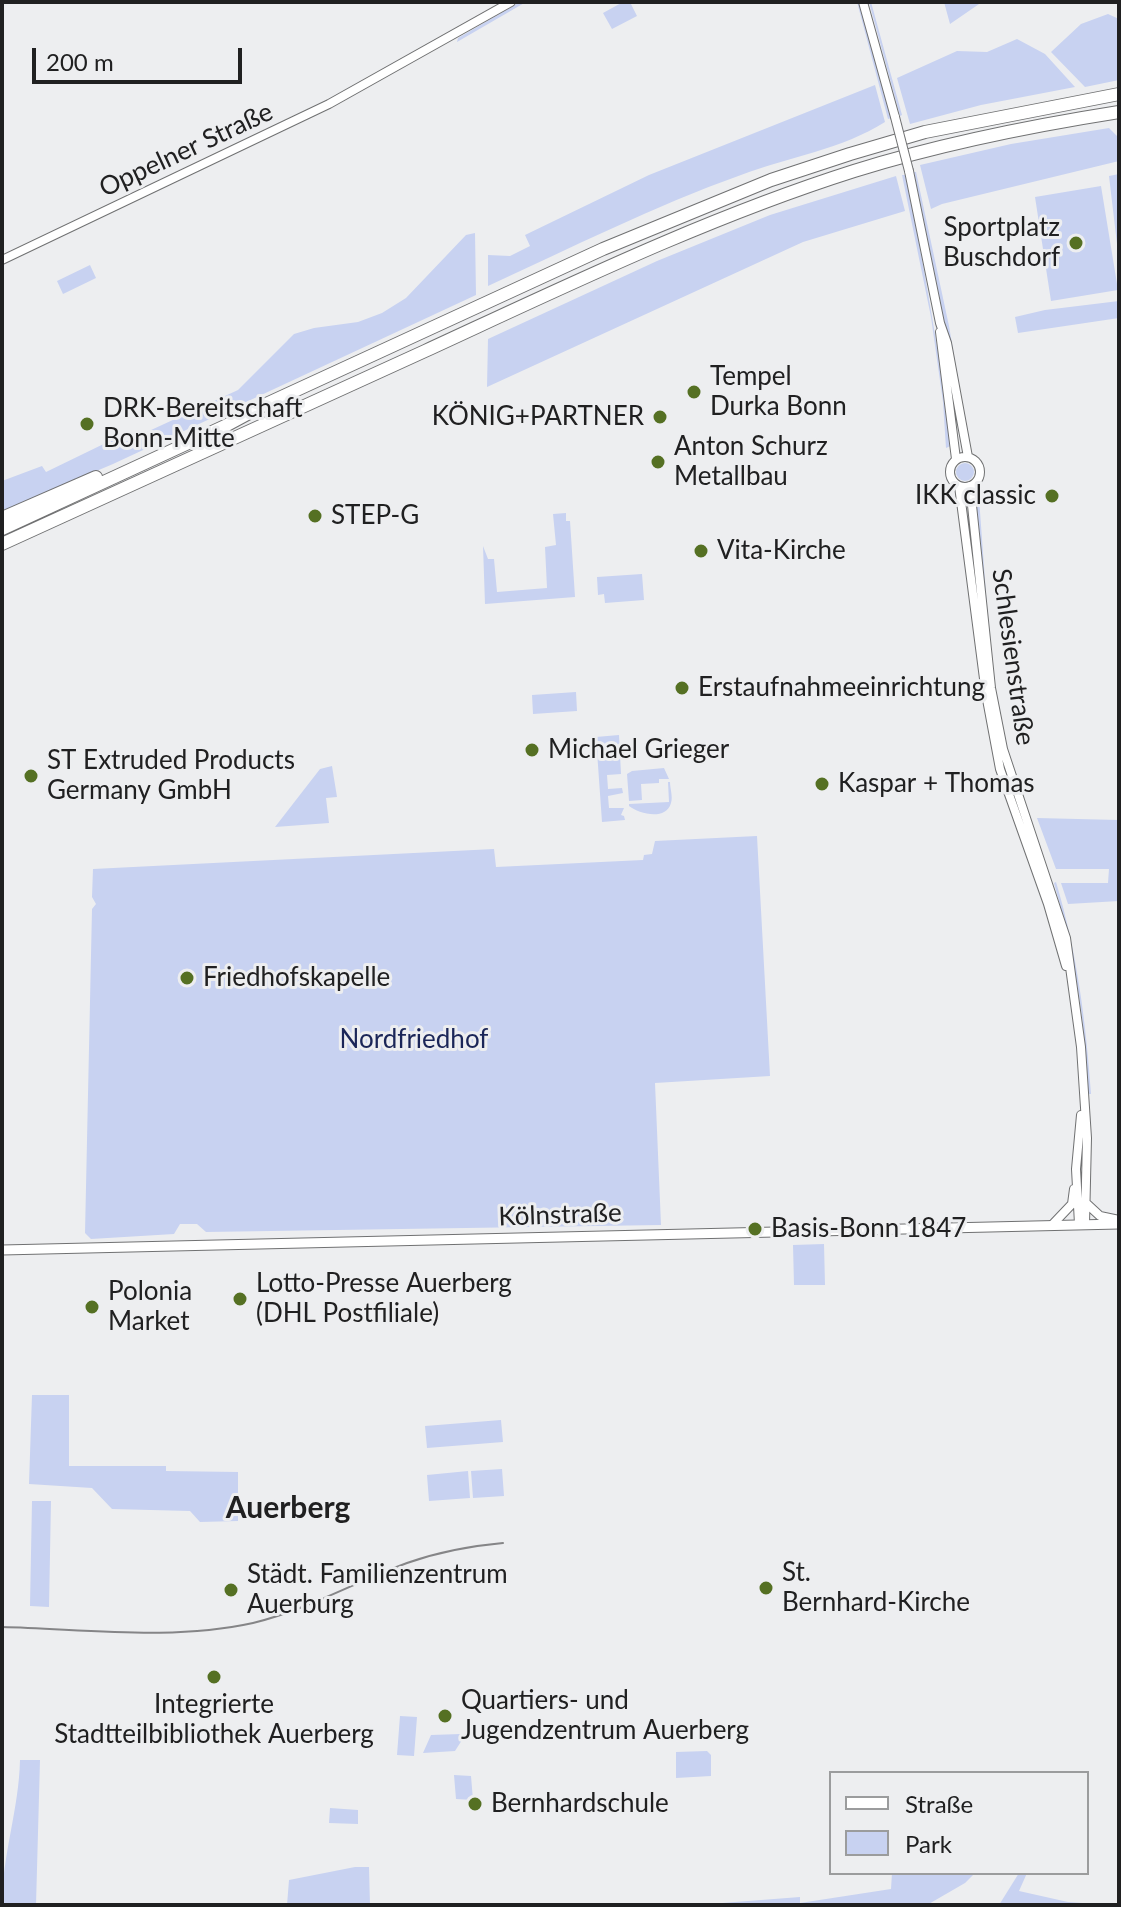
<!DOCTYPE html>
<html>
<head>
<meta charset="utf-8">
<style>
	body { margin:0 }
	#map { position:relative; width:1121px; height:1907px; overflow:hidden; background:#edeef0; font-family:Lato,sans-serif }
	canvas { display:block }
	.frame { position:absolute; inset:0; border:4px solid #202021; pointer-events:none }
	.legend { position:absolute; left:829px; top:1771px; width:260px; height:104px; box-sizing:border-box; background:#edeef0; border:2px solid #9b9c9d; margin:0; padding:10px 14px; list-style:none; font-size:24px; color:#202021 }
	.legend li { display:flex; align-items:center; gap:16px; height:40px }
	.legend b { width:40px; border:2px solid #9b9c9d }
	.scale { position:absolute; left:32px; top:48px; width:210px; height:36px; box-sizing:border-box; border:4px solid #202021; border-top:0; padding-left:10px; font-size:24px; line-height:28px; white-space:nowrap; color:#202021; -webkit-text-stroke:6px #edeef0; paint-order:stroke }
</style>
</head>
<body>
<div id="map">
<canvas width="1121" height="1907"></canvas>
<div class="frame"></div>
<ul class="legend">
<li><b style="height:10px;background:#fff"></b>Straße</li>
<li><b style="height:22px;background:#c8d2f1"></b>Park</li>
</ul>
<div class="scale">200 m</div>
</div>
<script>
const g = document.querySelector('canvas').getContext('2d');
g.lineJoin = 'round';
function paint(path, color) { g.fillStyle = color; g.fill(path, 'evenodd'); }
function strokePath(path, color, width, dash) { g.strokeStyle = color; g.lineWidth = width; g.lineCap = dash ? 'butt' : 'round'; g.setLineDash(dash || []); g.stroke(path); }
function write(font, color, halo, rows, align = 'center') {
  g.font = font + ' Lato,sans-serif'; g.lineWidth = 6; g.setLineDash([]); g.textBaseline = 'middle'; g.strokeStyle = halo; g.fillStyle = color; for (const [text, x, y, turn = 0] of rows) {
    g.save(); g.translate(x, y); g.rotate((+turn || 0) * Math.PI / 180); g.textAlign = isNaN(turn) ? turn : align; if (halo) g.strokeText(text, 0, 0); g.fillText(text, 0, 0); g.restore();
  }
}
const green = new Path2D(`
	M520,2h6l-69,40 1,-4z
	M623,2h7l7,14 -25,13 -9,-16z
	M857,2l4,6 30,110 -3,1z
	M869,2h2l31,113 -2,1z
	M944,2h38l-32,22z
	M1108,14l11,5v61l-34,7 -34,-35 30,-28z
	M1017,39l28,15 30,33 -94,18 -71,19 -13,-46 60,-27 30,1z
	M875,85l10,37c-42,27 -97,35 -144,53 -87,31 -170,73 -253,111v-31l22,1 20,-10 -5,-11 124,-60z
	M1109,128l10,10v23l-177,43 -11,5 -11,-44 91,-21z
	M914,172h2l33,154 20,117z
	M1119,174v87l-10,-85z
	M902,175h3c20,89 33,180 48,270l-7,3 -3,-46 -12,-85z
	M896,176l9,35 -102,31 -316,145 1,-48 169,-78 113,-46z
	M1101,186l17,104 -67,11 -16,-104z
	M475,233l1,62 -363,169 -111,47v-30l40,-15 4,6 72,-35 7,5 113,-52 56,-56 20,-6 44,-6 24,-9 24,-15 60,-63z
	M90,265l6,13 -33,16 -6,-13z
	M1119,301v17l-101,15 -3,-16 30,-7z
	M956 472a9 9 0 1 1 18 0a9 9 0 1 1-18 0Z
	M979,498l10,137 -16,-136z
	M566,513v8h4l5,76 -90,7 -2,-58 5,13h6l3,33 50,-4 -2,-41 11,-2 -3,-31z
	M642,574l2,26 -39,3 -1,-9 -6,1 -1,-18z
	M576,692l1,19 -44,3 -1,-19z
	M619,735l2,39 -14,1 1,14 14,-1 1,5 -15,3 1,12h15l-3,7 3,1 1,4 -23,2 -6,-85z
	M332,766l5,31 -11,1 3,25 -54,4 45,-58z
	M664,768l5,11h-10v4l-18,1 1,16 -13,1 -2,-27 5,-3z
	M668,782h2c0,6 3,15 1,21 -5,18 -32,11 -42,3v-2l40,-2z
	M1037,818l82,2v81l-51,3 -7,-21h47l1,-14h-53z
	M757,836l13,240 -115,7 6,142 -455,7 -9,-8h-17l-6,10 -83,5 -6,-6 7,-324 4,-5 -4,-7 1,-28 401,-20 2,18 147,-7 1,-5 8,-1 3,-13z
	M1056,882c21,70 30,140 35,212h-3c-2,-72 -14,-142 -34,-211z
	M824,1244l1,41h-31l-1,-40z
	M32,1395h37v71h97v5l72,1v49l-38,1 -10,-11 -78,-2 -20,-21 -63,-4z
	M501,1420l2,22 -76,6 -2,-22z
	M502,1469l2,27 -31,2 -2,-27z
	M468,1471l2,27 -41,3 -2,-26z
	M32,1501h19l-2,106 -19,-1z
	M400,1716l17,1 -3,39 -17,-1z
	M461,1734l1,6 -7,11 -32,2 8,-18z
	M707,1751l4,4v21l-35,2v-26z
	M20,1760h20l-4,145h-34c0,-49 17,-96 18,-145z
	M454,1775l17,1 2,24 -17,-1z
	M330,1808l28,2v14l-29,-1z
	M355,1867h14l1,38h-83l2,-25z
	M892,1873h83l-10,10 -38,22h-231l104,-8v6l91,-14z
	M1019,1873h8l-8,18 49,11 43,3h-112z`);
const tertiary = new Path2D(`
	M863,2l32,115
	M909,171l31,152 7,20 21,114
	M2,260l327,-156 182,-102
	M940,332l16,127
	M950 472a15 15 0 1 1 30 0a15 15 0 1 1-30 0Z
	M959,486l27,208 14,75 48,135 18,62
	M970,486l21,202 12,61 63,189 15,109 6,91 -2,86
	M1087,1204l13,12 19,4
	M1079,1224l-3,-55 5,-54
	M1052,1225l20,-21 2,-15`);
const secondary = new Path2D(`
	M2,1250l1117,-26`);
const motorway = new Path2D(`
	M2,518l94,-41
	M2,529l223,-103 39,-21 339,-156 168,-69 79,-26 75,-22 194,-38
	M2,544c141,-64 282,-128 423,-193 141,-65 281,-133 429,-180 86,-27 176,-45 265,-59`);
const tram = new Path2D(`
	M2,1627c83,2 169,14 251,-4 54,-13 102,-41 154,-60 31,-11 63,-17 96,-20`);
const tertiaryBridge = new Path2D(`
	M895,117l14,54`);
const markers = [
	[1076,243,8,"#557023"],
	[694,392,8,"#557023"],
	[660,417,8,"#557023"],
	[87,424,8,"#557023"],
	[658,462,8,"#557023"],
	[1052,496,8,"#557023"],
	[315,516,8,"#557023"],
	[701,551,8,"#557023"],
	[682,688,8,"#557023"],
	[532,750,8,"#557023"],
	[31,776,8,"#557023"],
	[822,784,8,"#557023"],
	[187,978,8,"#557023"],
	[755,1229,8,"#557023"],
	[240,1299,8,"#557023"],
	[92,1307,8,"#557023"],
	[766,1588,8,"#557023"],
	[231,1590,8,"#557023"],
	[214,1677,8,"#557023"],
	[445,1716,8,"#557023"],
	[475,1804,8,"#557023"]
];
const streetNames = [
	["Oppelner Straße",186,150,-25],
	["Schlesienstraße",1013,657,82],
	["Kölnstraße",560,1215,-2]
];
const poiNames = [
	["Sportplatz",1060,228,"right"],
	["Buschdorf",1060,258,"right"],
	["Tempel",710,377],
	["Durka Bonn",710,407],
	["DRK-Bereitschaft",103,409],
	["Bonn-Mitte",103,439],
	["KÖNIG+PARTNER",644,417,"right"],
	["Anton Schurz",674,447],
	["Metallbau",674,477],
	["IKK classic",1036,496,"right"],
	["STEP-G",331,516],
	["Vita-Kirche",717,551],
	["Erstaufnahmeeinrichtung",698,688],
	["Michael Grieger",548,750],
	["ST Extruded Products",47,761],
	["Germany GmbH",47,791],
	["Kaspar + Thomas",838,784],
	["Friedhofskapelle",203,978],
	["Basis-Bonn 1847",771,1229],
	["Lotto-Presse Auerberg",256,1284],
	["(DHL Postfiliale)",256,1314],
	["Polonia",108,1292],
	["Market",108,1322],
	["St.",782,1573],
	["Bernhard-Kirche",782,1603],
	["Städt. Familienzentrum",247,1575],
	["Auerburg",247,1605],
	["Quartiers- und",461,1701],
	["Jugendzentrum Auerberg",461,1731],
	["Integrierte",214,1705,"center"],
	["Stadtteilbibliothek Auerberg",214,1735,"center"],
	["Bernhardschule",491,1804]
];
const parkNames = [
	["Nordfriedhof",414,1040]
];
const quarterNames = [
	["Auerberg",288,1508]
];
paint(green, '#c8d2f1');
strokePath(tertiary, '#707172', 10);
strokePath(secondary, '#707172', 11);
strokePath(motorway, '#707172', 14);
strokePath(tertiary, '#fff', 8);
strokePath(secondary, '#fff', 9);
strokePath(motorway, '#fff', 12);
strokePath(tram, '#858587', 2);
strokePath(tertiaryBridge, '#707172', 10, []);
strokePath(tertiaryBridge, '#fff', 8);
for (const [x, y, r, color] of markers) { const dot = new Path2D(); dot.arc(x, y, r, 0, 2 * Math.PI); g.fillStyle = color; g.fill(dot); strokePath(dot, '#edeef0', 3); }
write('26px', '#202021', '#edeef0', streetNames);
write('26px', '#202021', '#edeef0', poiNames, 'left');
write('26px', '#1b2658', '#edeef0', parkNames);
write('bold 30px', '#202021', '#edeef0', quarterNames);
</script>
</body>
</html>
